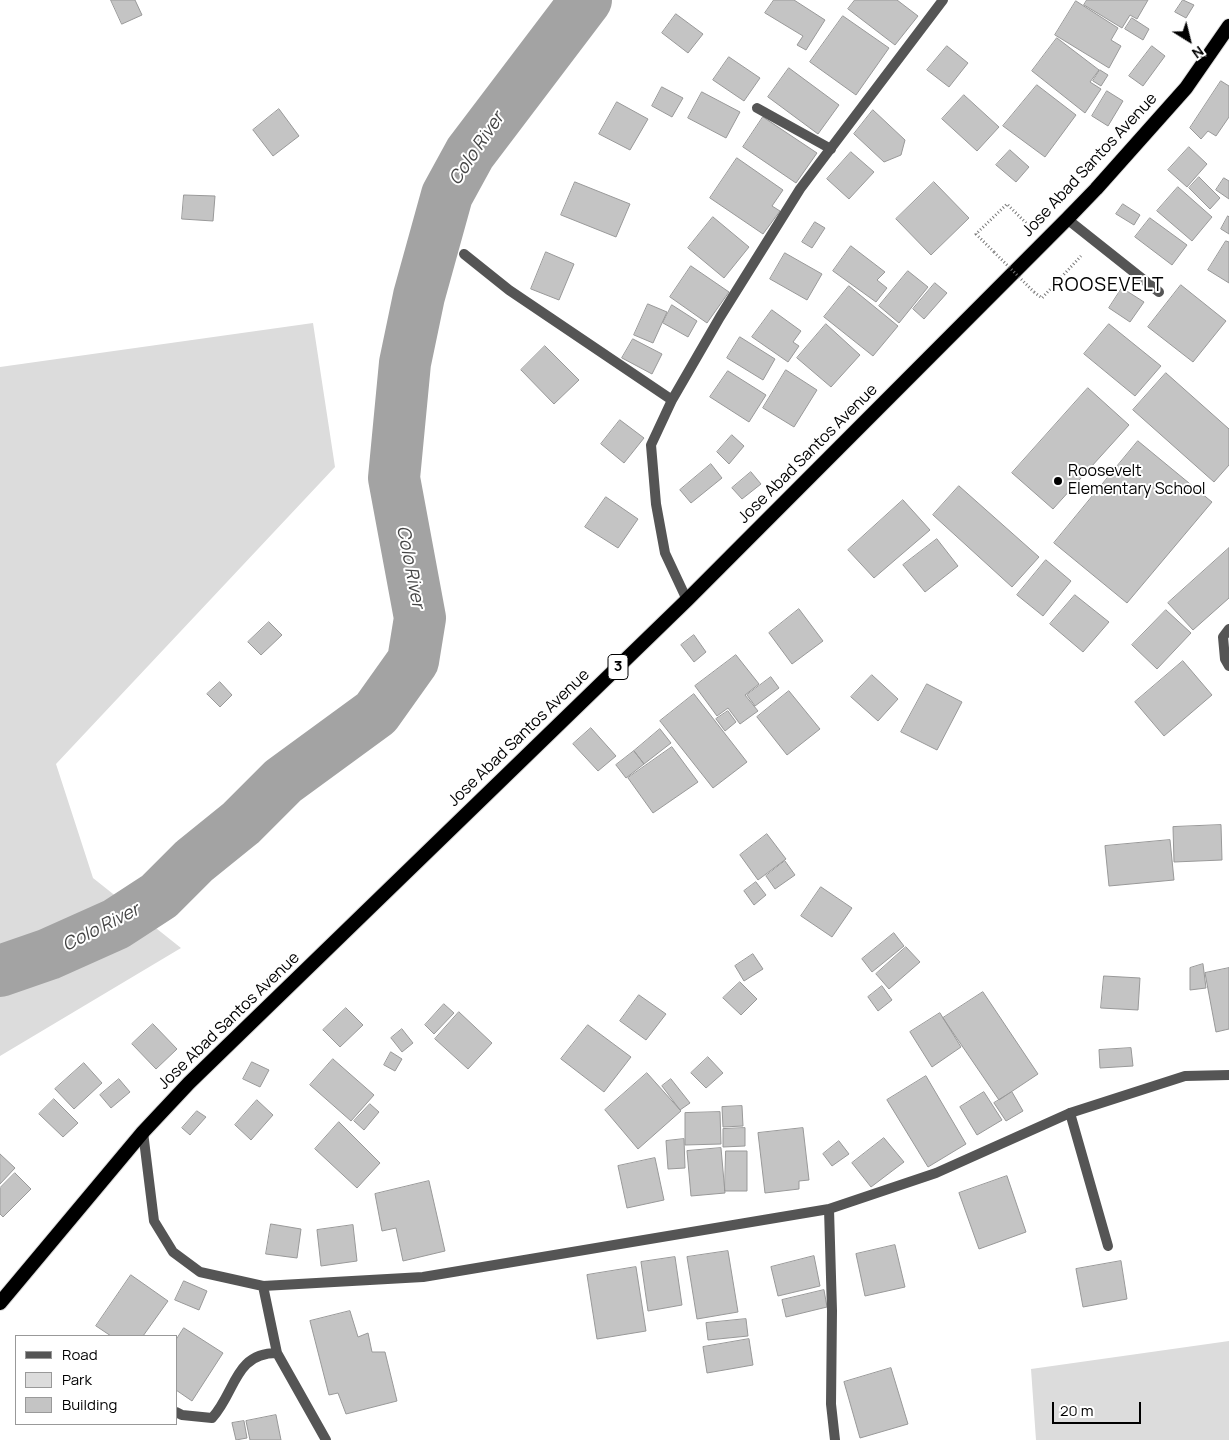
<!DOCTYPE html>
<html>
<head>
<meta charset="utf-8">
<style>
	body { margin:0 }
	#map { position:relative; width:1229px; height:1440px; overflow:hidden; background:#fff; font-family:Manrope,sans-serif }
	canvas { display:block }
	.legend { position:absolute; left:15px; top:1335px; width:162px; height:90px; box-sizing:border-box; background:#fff; border:1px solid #999; margin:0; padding:6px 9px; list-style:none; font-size:15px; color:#000 }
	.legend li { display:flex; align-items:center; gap:10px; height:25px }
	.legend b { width:25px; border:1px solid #999 }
	.north { position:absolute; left:1164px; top:15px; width:50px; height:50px; -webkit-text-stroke:4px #fff; paint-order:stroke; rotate:144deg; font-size:14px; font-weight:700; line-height:20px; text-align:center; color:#000 }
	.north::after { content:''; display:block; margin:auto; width:18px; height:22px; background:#000; clip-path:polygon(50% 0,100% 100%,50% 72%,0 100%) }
	.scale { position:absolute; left:1052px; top:1402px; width:89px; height:22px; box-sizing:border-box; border:2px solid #000; border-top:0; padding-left:6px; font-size:15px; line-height:18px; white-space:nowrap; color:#000; -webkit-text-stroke:4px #fff; paint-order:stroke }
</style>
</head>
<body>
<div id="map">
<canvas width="1229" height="1440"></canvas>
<ul class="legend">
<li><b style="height:6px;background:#555"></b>Road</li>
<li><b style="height:14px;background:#dcdcdc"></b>Park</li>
<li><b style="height:14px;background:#c4c4c4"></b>Building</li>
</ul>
<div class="north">N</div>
<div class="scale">20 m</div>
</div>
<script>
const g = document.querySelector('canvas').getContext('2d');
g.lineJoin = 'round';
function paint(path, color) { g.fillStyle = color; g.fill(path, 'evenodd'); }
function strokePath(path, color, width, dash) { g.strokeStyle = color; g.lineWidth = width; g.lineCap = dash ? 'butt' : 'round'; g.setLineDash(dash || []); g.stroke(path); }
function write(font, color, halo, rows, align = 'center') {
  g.font = font + ' Manrope,sans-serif'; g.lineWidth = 4; g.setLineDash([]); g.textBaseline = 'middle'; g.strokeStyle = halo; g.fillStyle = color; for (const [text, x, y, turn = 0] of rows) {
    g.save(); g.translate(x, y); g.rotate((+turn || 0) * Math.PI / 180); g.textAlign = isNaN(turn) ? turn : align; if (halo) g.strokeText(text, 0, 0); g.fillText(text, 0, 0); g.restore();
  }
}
const green = new Path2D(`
	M313,323l22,144 -279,297 37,114 88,70 -181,108v-689z
	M1229,1341v99h-193l-5,-71z`);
const river = new Path2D(`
	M0,971l49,-17 67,-30 43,-28 35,-35 47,-38 42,-42 93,-68 37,-52 7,-43 -26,-140 11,-115 14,-67 28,-101 23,-42 116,-153`);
const building = new Path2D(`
	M111,0h24l7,15 -20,9z
	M774,0h20l31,20 -19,30 -9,-5 6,-9 -38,-23z
	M855,0h42l21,16 -23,29 -47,-36z
	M1087,0h61l-11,19 -7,-4 -8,13 -38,-23z
	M1183,0l11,5 -8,13 -11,-6z
	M1076,1l42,27 -7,12 10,6 -12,22 -54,-33z
	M676,14l27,20 -15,19 -26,-20z
	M843,16l46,32 -33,47 -46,-33z
	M1132,18l17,11 -6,11 -18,-11z
	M1057,38l42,32 -9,12 11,7 -16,24 -53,-42z
	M947,46l21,17 -19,24 -22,-17z
	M1152,46l13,10 -22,30 -14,-10z
	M729,57l31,21 -16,23 -31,-21z
	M789,68l50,37 -21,29 -50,-37z
	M1100,70l8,5 -7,11 -8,-5z
	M1221,81l8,5v31l-13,19 -8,-5 -7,8 -11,-11z
	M1037,85l39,30 -31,42 -42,-31z
	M662,87l21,11 -11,19 -20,-11z
	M1107,91l16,10 -15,25 -16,-10z
	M702,92l38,20 -14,26 -38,-20z
	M964,95l35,32 -22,24 -35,-32z
	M617,102l31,17 -18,31 -31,-16z
	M279,109l20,27 -26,20 -20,-26z
	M873,110l32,30 -4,15 -17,7 -30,-28z
	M763,117l54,36 -21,30 -53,-36z
	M1189,147l18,17 -20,23 -19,-17z
	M1010,150l19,17 -13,15 -20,-17z
	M851,152l23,20 -25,27 -22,-20z
	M737,158l46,32 -11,16 8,5 -17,23 -53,-36z
	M1199,177l21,21 -10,11 -21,-21z
	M1224,178l5,3v18l-13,-9z
	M575,182l55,22 -14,33 -55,-22z
	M934,182l35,36 -38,37 -35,-36z
	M1178,187l34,30 -20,24 -35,-30z
	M184,195l31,1 -2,25 -31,-2z
	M1123,204l17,11 -6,10 -18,-11z
	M1228,216l1,1v17l-8,-5z
	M713,217l36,30 -25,31 -36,-30z
	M1150,218l37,27 -15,20 -37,-28z
	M815,222l10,6 -13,20 -10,-6z
	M1226,241l3,1v41l-21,-13z
	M851,246l34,26 -8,8 10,8 -11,14 -43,-31z
	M546,252l28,12 -15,36 -28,-11z
	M785,253l37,21 -15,26 -37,-21z
	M691,266l38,26 -22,31 -37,-26z
	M908,271l20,16 -29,36 -20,-17z
	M935,283l12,10 -23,26 -11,-10z
	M1181,285l45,36 -33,41 -45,-35z
	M849,286l49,40 -25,30 -49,-39z
	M1122,288l22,14 -14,20 -21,-14z
	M648,304l19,8 -14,31 -19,-8z
	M672,305l25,16 -9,16 -25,-14z
	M772,310l29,21 -8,11 6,4 -11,16 -36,-25z
	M826,324l34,31 -29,32 -34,-29z
	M1109,324l52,42 -26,30 -51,-42z
	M740,337l35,22 -12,21 -36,-22z
	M633,339l29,15 -10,20 -30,-16z
	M545,346l34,34 -25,24 -33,-34z
	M786,370l31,20 -23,37 -31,-19z
	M728,371l38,24 -17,27 -39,-25z
	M1166,373l63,56v36l-15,17 -81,-72z
	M1088,388l41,37 -76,84 -41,-36z
	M620,420l24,18 -20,25 -23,-19z
	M732,435l12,11 -15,18 -12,-12z
	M1138,441l74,61 -85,101 -73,-60z
	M711,464l11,14 -31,25 -11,-13z
	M751,472l10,12 -19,15 -10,-11z
	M959,486l80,71 -27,30 -79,-72z
	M606,497l32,22 -20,29 -33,-21z
	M903,500l27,30 -56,48 -26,-28z
	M937,539l21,27 -33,26 -22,-27z
	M1229,548v50l-36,32 -25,-27z
	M1046,560l25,21 -28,35 -26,-21z
	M1075,595l34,27 -26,30 -33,-28z
	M799,609l24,32 -31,23 -23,-31z
	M1166,610l25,23 -34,36 -25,-24z
	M269,622l13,13 -21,20 -13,-13z
	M694,635l12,17 -12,10 -13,-17z
	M736,655l23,29 -14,11 13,16 -18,13 -12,-16 -11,8 -22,-30z
	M1183,661l29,34 -48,41 -29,-34z
	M872,675l26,24 -20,22 -27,-24z
	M771,677l8,11 -24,18 -8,-11z
	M220,682l12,13 -12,12 -13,-13z
	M927,684l35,18 -25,48 -36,-18z
	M789,691l31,38 -33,26 -30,-38z
	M694,694l53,68 -34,26 -53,-67z
	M728,711l8,11 -11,9 -9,-12z
	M591,728l25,28 -18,15 -25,-27z
	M660,729l11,14 -27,21 -10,-13z
	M672,747l26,35 -45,31 -25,-35z
	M634,751l10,13 -18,14 -10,-13z
	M1221,825l1,35 -48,2 -1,-35z
	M767,834l19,25 -28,21 -18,-25z
	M1170,840l4,40 -65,6 -4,-40z
	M785,861l10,14 -20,14 -9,-13z
	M756,882l10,13 -12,10 -10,-14z
	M821,887l31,21 -20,29 -31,-21z
	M894,933l10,13 -32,26 -10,-13z
	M906,947l14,15 -31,27 -13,-15z
	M753,954l10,15 -19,12 -9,-15z
	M1203,964l3,24 -16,2v-22z
	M1229,968v61l-13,3 -11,-59z
	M1104,976l36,2 -2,32 -37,-2z
	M740,982l17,17 -16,16 -18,-17z
	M882,986l10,14 -14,11 -10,-14z
	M983,992l55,82 -39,26 -56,-82z
	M639,995l27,19 -20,26 -26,-19z
	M444,1004l10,9 -20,21 -9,-9z
	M346,1008l17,17 -23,22 -17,-17z
	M459,1012l33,31 -24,26 -33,-30z
	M940,1013l21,34 -29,20 -22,-35z
	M153,1024l24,25 -21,20 -24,-25z
	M588,1025l43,32 -27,35 -43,-33z
	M402,1029l11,14 -11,9 -11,-14z
	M1131,1048l2,18 -33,2 -1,-18z
	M391,1052l11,7 -7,12 -11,-6z
	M708,1057l15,16 -17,15 -15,-15z
	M333,1059l41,36 -23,26 -41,-36z
	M252,1062l17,8 -9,17 -17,-8z
	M84,1063l18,20 -28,26 -19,-20z
	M647,1073l34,38 -43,38 -33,-39z
	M926,1076l40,68 -38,23 -41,-67z
	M119,1079l11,13 -19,16 -11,-13z
	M671,1079l19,24 -10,7 -18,-24z
	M984,1092l18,28 -25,15 -17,-28z
	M1012,1092l11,19 -17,10 -12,-18z
	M54,1099l24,24 -15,14 -24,-23z
	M257,1100l16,15 -22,25 -16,-15z
	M370,1104l9,8 -15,18 -10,-9z
	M742,1106l1,20 -20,1 -1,-20z
	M197,1111l9,6 -16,18 -8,-7z
	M720,1112l1,32 -36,1v-32z
	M339,1122l41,41 -23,25 -42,-39z
	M745,1128v18l-22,1v-18z
	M803,1128l6,52 -10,1v8l-34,4 -7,-60z
	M884,1138l20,24 -33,25 -19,-24z
	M684,1139l1,29 -17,1 -2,-28z
	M839,1141l10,13 -17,12 -9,-12z
	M721,1148l4,45 -34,3 -4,-45z
	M726,1151h21v40h-22z
	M0,1154l15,14 -15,16z
	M655,1158l9,42 -37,8 -9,-42z
	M15,1173l16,16 -28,28 -3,-3v-26z
	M1007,1176l19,56 -47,17 -20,-56z
	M429,1181l16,70 -42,10 -7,-33 -14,3 -7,-37z
	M271,1224l30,5 -4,29 -31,-4z
	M353,1225l4,36 -36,5 -4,-36z
	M895,1245l10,42 -40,9 -9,-42z
	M728,1251l10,61 -41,7 -10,-62z
	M814,1256l6,30 -42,10 -7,-29z
	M675,1257l7,48 -34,6 -7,-49z
	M1121,1261l6,38 -44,8 -7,-38z
	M636,1267l10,64 -49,8 -10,-64z
	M131,1275l37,26 -25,35h-32l-15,-10z
	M184,1281l23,10 -8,19 -24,-10z
	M824,1290l3,17 -41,10 -4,-17z
	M350,1311l8,26 10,-4 4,19h13l12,49 -51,13 -8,-21 -9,2 -19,-74z
	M746,1319l2,17 -40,4 -2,-17z
	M184,1328l39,25 -31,48 -16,-11v-50z
	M749,1339l4,26 -46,8 -4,-26z
	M891,1368l17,56 -48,14 -16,-56z
	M276,1415l5,25h-31l-4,-19z
	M244,1421l3,17 -11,2 -4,-17z`);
const path = new Path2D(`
	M994,252l-18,-18 31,-30 22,22
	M1034,292l8,6 39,-42`);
const service = new Path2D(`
	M757,108l74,41
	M1067,219l92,73
	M1070,1113l38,133`);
const minor = new Path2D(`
	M464,254l45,36 163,110
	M687,600l-22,-47 -9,-49 -5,-59 21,-45 48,-83 80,-128 143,-189
	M1229,629l-6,8 2,22 4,7
	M143,1132l11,89 19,31 27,20 63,14 160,-9 406,-68 107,-36 134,-60 115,-37 44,-1
	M829,1209l3,102 -1,93 4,36
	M263,1286l14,67 49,87
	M176,1412l6,3 30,3c24,-26 22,-65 65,-65`);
const trunk = new Path2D(`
	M0,1303l143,-171 46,-49 498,-483 380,-381 29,-30 90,-101 43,-62`);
const pathBridge = new Path2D(`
	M994,252l40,40`);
const markers = [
	[1058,481,5,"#000"]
];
const shields = [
	[618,667,20]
];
const shieldNames = [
	["3",618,667]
];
const streetNames = [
	["Jose Abad Santos Avenue",1090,165,-47],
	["Jose Abad Santos Avenue",808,454,-45],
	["Jose Abad Santos Avenue",519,738,-44],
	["Jose Abad Santos Avenue",229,1021,-44]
];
const poiNames = [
	["Roosevelt",1068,472],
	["Elementary School",1068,490]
];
const waterNames = [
	["Colo River",477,149,-56],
	["Colo River",410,567,79],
	["Colo River",101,928,-27]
];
const quarterNames = [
	["ROOSEVELT",1108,286]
];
paint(green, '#dcdcdc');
strokePath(river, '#a3a3a3', 52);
paint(building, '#c4c4c4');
strokePath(building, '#999', 1);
strokePath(trunk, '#dbdbdb', 16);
strokePath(path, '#777', 3, [1, 2.5]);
strokePath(service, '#555', 10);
strokePath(minor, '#555', 10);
strokePath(trunk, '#000', 14);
strokePath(pathBridge, '#777', 3, [1, 2.5]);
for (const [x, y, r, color] of markers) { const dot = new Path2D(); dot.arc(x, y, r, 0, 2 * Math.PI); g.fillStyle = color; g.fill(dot); strokePath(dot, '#fff', 2); }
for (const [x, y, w] of shields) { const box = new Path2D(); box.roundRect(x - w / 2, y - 12.5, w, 25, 4); g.fillStyle = '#fff'; g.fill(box); strokePath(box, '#000', 1); }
write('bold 15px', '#000', null, shieldNames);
write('16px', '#000', '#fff', streetNames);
write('16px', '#000', '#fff', poiNames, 'left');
write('italic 18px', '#444', '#fff', waterNames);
g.letterSpacing = '1px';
write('19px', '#000', '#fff', quarterNames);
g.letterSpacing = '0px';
</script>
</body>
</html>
